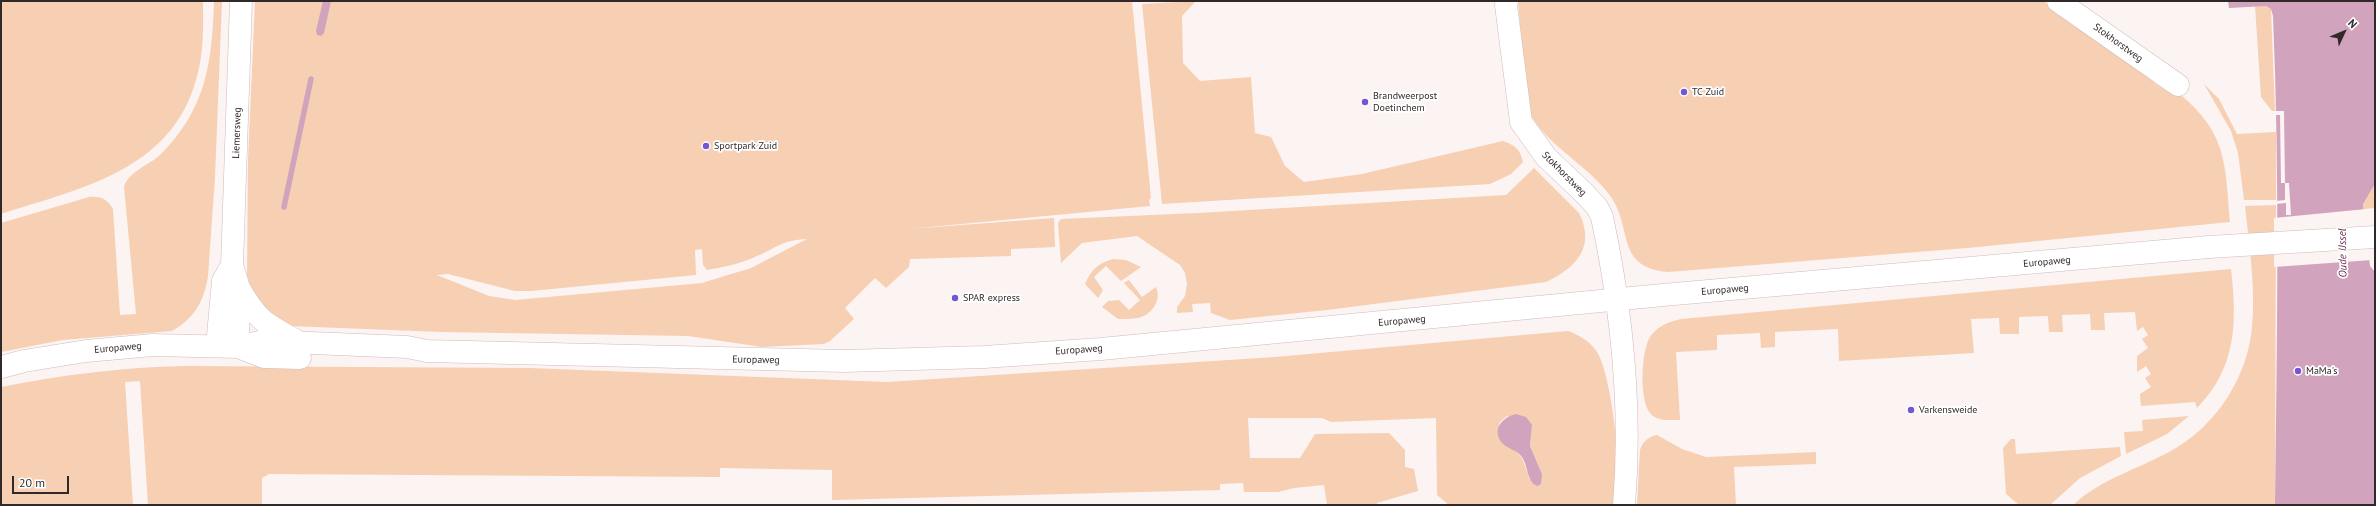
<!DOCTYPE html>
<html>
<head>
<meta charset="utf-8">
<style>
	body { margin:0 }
	#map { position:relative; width:2376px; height:506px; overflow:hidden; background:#fcf3f3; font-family:"PT Sans",sans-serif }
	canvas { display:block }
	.frame { position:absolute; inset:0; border:2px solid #312929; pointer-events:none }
	.north { position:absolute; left:2324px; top:12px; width:40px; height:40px; -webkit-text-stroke:3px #fff; paint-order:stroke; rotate:46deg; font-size:11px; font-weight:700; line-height:16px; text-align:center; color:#312929 }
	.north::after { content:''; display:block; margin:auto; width:14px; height:18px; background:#312929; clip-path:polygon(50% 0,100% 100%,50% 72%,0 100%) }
	.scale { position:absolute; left:12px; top:476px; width:57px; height:18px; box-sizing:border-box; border:2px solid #312929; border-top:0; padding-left:5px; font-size:12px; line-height:14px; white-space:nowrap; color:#312929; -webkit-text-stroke:3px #fff; paint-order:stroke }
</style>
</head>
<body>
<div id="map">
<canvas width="2376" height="506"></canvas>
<div class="frame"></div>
<div class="north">N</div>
<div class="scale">20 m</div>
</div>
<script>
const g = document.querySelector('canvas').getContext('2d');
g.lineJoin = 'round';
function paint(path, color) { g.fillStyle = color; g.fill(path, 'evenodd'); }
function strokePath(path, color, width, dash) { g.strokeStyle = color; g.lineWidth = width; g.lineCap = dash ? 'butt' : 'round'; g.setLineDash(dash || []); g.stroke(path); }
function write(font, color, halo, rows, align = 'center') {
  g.font = font + ' "PT Sans",sans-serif'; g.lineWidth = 3.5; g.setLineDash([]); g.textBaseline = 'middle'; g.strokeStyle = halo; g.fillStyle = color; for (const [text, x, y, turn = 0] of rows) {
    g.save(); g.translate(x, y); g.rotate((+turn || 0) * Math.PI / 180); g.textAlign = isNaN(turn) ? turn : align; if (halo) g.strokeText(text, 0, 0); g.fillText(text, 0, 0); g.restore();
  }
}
const green = new Path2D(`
	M1,1h202c0,22 1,45 -4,67 -21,101 -114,119 -198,146z
	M214,1h8l-7,176 -7,99c-4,25 -13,42 -36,55l-109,9 -62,12v-129l88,-26c12,-1 18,2 24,12l7,106 16,-1 -12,-127c4,-15 25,-22 36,-32 46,-46 52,-91 54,-154z
	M255,1h877l19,197 -2,2 1,6 -241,23 145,-11 1,29 -44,2v7l-101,3 -1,8 -23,21 -11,-10 -30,30 9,11 -24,22 -6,3 -62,3 -74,-11 -247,-4 -151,-6 -21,-8 -22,-38 1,-120zM807,239l-56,29 -49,15 -187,17 -26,-4 -52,-21 11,-1 67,17h16l165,-16 -1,-25 7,-1 1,16 4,5c17,-3 32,-6 48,-13 22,-9 26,-17 52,-18z
	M1196,1l-14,15 1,47 17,18 51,-4 4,56 16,4 14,29 19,16 58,-8 141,-33c12,4 17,8 20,21l-12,12 -21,10 -328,20 -20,-200z
	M1518,1h525l109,72 2,10 16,10 5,-3c52,42 50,70 55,132l-263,26 -299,24c-53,-5 -35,-43 -57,-75 -24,-34 -66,-51 -84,-89z
	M2255,6h11l5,3 4,102h-3l-11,-14z
	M2204,84l15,15 18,35 39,-2v68h-32l-6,-47 -7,-22z
	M1534,168l45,45c17,34 -3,55 -33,69l-219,28 -97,10 -19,-7 -1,-10 -18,1 1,8 -16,1v-6l8,-11 2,-12 -2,-11 -5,-8 -43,-29 -55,7 -21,20 -3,-40 3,-4 137,-6 308,-18z
	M2375,184v24l-11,1 -1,-5z
	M2276,205l-1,300h-202c29,-27 69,-37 103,-57 42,-25 72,-73 76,-121 4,-38 -3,-83 -7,-121z
	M1113,259l13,1 15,7 -20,14 -15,-15 -12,11 9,13 -5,8 -13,-14c6,-14 13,-21 28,-25z
	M2231,269c6,53 6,98 -34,139l-2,-6 -54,4 -1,-12 11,-7 -6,-9 6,-4 -5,-8 -9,6v-16l11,-8 -6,-9 6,-4 -5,-8 -6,4 -2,-19 -31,1 1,17h-14l-1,-16 -28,1 1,17h-14l-1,-16 -29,1v17h-19l-1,-16 -28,1 3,34 -135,8 -1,-32 -63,3v15l-14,1 -1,-15 -43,2v15l-41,2 4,68c-8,0 -20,1 -27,-4 -15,-10 -12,-65 -3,-79 7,-11 19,-15 31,-18z
	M1129,280l13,17 14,-10c6,13 -4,28 -18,31 -6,1 -14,1 -20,1l-16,-12 6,-6 11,-1 10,10 11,-10 -16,-17z
	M1568,331c11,4 22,10 29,21 12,19 20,83 20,107 1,15 -2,31 -4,46h-164l-12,-10 -1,-77 -105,4 -9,-4h-74l2,40h50l15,-24 74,-1 16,17v17l9,2 4,22 -41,12v2h-50l-3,-20 -30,3 -16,4h-34l-1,-9 -23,1v6l-388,10v-30l-112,-2v9l-451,-3 -7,4v27h-114l-8,-124 -15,1 8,123h-132v-118c61,-12 122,-20 184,-21l345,2 357,14 388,-25zM1507,416l25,9 -2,21 12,28 -12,6 -8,-22 -24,-26 2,-10z
	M2189,416l-22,18 -41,20 -2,-22 19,-1 -1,-11z
	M1657,435l25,14 24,8 110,-5v12l-82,3 2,38h-99l3,-55c3,-9 8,-13 17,-15z
	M2011,439h4l1,15 104,-7 1,9 -41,22 -30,27h-31l-13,-11 -3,-46z`);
const water = new Path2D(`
	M323,1h8l-7,32 -3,3 -4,-1 -1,-4z
	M2228,1h147v183l-12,20 7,62 5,6v233h-100c2,-163 5,-326 -2,-489l-2,-7 -5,-3 -37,2z
	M1516,414l10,3 6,8 -2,21 12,28 -1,10 -4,2c-10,-4 -9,-20 -15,-29 -5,-7 -14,-8 -20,-14 -11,-14 1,-26 14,-29z`);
const pier = new Path2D(`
	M2273,111h11l1,72h-4l-1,-68h-7z
	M2285,183h4l2,32h-5v-12l-10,1v-3l9,-1z
	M2366,209l6,51 -98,7v-49z`);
const stream = new Path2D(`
	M284,207l27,-128`);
const minor = new Path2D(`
	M1507,1l-1,4 15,117 25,35 36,34 15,16 5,10c20,94 30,192 22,288
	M2058,1l120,84`);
const major = new Path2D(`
	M239,288c18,32 26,36 58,53
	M217,346l6,-65 9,-16
	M238,347l1,-59 -7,-23 9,-264
	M238,347l26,10 36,1
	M1,367l23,-6 62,-10 67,-6 85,2 26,-6 143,6 20,4 417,10 140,-4 117,-8 562,-54 546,-48 166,-10`);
const markers = [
	[1684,92,4,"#7556d0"],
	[1365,102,4,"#7556d0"],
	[706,146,4,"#7556d0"],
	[955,298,4,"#7556d0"],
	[2298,371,4,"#7556d0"],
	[1911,410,4,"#7556d0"]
];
const streetNames = [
	["Stokhorstweg",2118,43,36],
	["Liemersweg",237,133,-88],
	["Stokhorstweg",1564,174,45],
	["Europaweg",2047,262,-5],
	["Europaweg",1725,290,-5],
	["Europaweg",1402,321,-5],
	["Europaweg",118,348,-5],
	["Europaweg",1079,350,-4],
	["Europaweg",756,360,1]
];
const poiNames = [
	["TC Zuid",1692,92],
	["Brandweerpost",1373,96],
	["Doetinchem",1373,108],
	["Sportpark Zuid",714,146],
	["SPAR express",963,298],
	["MaMa's",2306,371],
	["Varkensweide",1919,410]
];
const waterNames = [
	["Oude IJssel",2343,253,-91]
];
paint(green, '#f7cfb2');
paint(water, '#d2a3bc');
paint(pier, '#fcf3f3');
strokePath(stream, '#d2a3bc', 5.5);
strokePath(minor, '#cfbbba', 23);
strokePath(major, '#cfbbba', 23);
strokePath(minor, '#fff', 22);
strokePath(major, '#fff', 22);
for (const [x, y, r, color] of markers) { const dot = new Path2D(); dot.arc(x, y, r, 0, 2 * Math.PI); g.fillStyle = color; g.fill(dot); strokePath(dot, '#fff', 1.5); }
write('10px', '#312929', '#fff', streetNames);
write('10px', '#312929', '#fff', poiNames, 'left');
write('italic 11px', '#6a3052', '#fff', waterNames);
</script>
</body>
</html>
